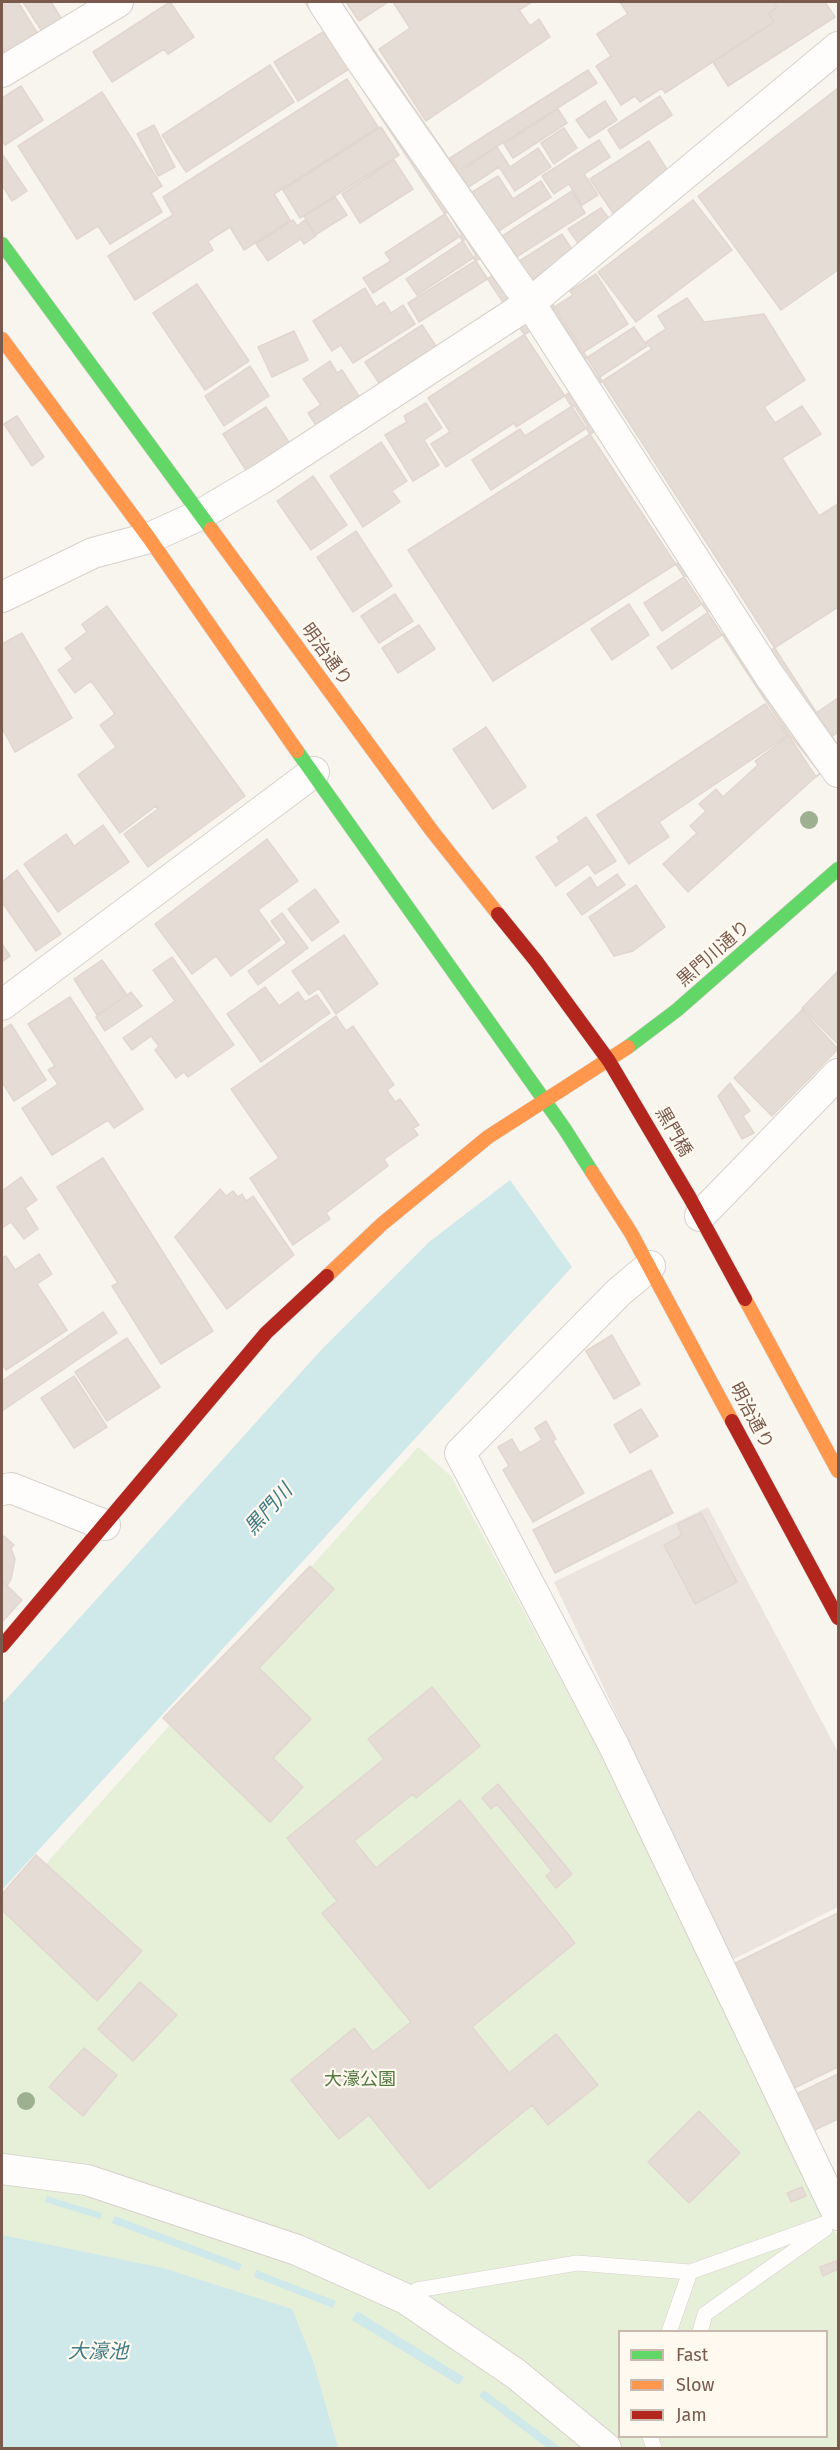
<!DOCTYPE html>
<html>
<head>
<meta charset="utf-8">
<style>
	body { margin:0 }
	#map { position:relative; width:840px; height:2450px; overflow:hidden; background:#f8f4ee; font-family:"Fira Sans",sans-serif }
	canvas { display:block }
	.frame { position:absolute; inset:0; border:3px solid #795a4c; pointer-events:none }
	.legend { position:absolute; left:618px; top:2330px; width:210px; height:108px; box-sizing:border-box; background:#fff9f0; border:2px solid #c9b9ae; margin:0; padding:8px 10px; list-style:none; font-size:18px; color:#795a4c }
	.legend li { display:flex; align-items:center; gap:12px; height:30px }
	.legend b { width:30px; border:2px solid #c9b9ae }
</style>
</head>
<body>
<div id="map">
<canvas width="840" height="2450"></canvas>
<div class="frame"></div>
<ul class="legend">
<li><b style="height:8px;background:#63d668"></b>Fast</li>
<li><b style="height:8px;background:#ff974d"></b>Slow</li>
<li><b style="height:8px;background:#b3261e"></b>Jam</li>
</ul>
</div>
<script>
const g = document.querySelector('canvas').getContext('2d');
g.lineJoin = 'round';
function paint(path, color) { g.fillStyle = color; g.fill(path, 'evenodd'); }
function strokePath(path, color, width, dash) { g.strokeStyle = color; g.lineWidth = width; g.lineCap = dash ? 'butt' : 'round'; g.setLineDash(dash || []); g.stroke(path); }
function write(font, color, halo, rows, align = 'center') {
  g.font = font + ' "Fira Sans","Noto Sans JP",sans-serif'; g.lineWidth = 4.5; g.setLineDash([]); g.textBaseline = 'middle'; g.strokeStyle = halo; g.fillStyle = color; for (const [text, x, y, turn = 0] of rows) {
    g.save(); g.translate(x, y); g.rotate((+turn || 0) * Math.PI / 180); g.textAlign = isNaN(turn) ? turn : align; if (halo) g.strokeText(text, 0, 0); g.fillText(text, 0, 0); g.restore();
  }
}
const industrial = new Path2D(`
	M708,1507l130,245v155l-106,53 -178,-378z`);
const green = new Path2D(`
	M418,1447l33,29 142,264 245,498v210h-836v-535zM620,2332h206v104h-206z`);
const water = new Path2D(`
	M510,1180l62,87 -570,623v-186l321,-356 106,-106z
	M47,2196l55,17 -2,6 -55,-17z
	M115,2216l127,48 -3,7 -127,-48z
	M2,2235l161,33 129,41 21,52 25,87h-336z
	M256,2270l80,31 -3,7 -79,-31z
	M357,2311l107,66 -5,8 -107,-65z
	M484,2390l77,58h-14l-68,-52z`);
const building = new Path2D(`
	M2,2h16l20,32 -33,21 -3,-6z
	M23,2h28l12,19 -20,12z
	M170,2l24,35 -26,17 -4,-5 -52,33 -19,-30z
	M305,2h36l198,288 9,7 290,449v16l-22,15z
	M346,2h42l-29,19z
	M393,2h139l-13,8 11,16 9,-7 11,18 -124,84 -47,-72 31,-21z
	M620,2h153l4,6 -8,5 5,9 -109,71 -3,-5 -22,14 -5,-6 -14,9 -25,-39 15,-10 -14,-22 31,-20z
	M773,2h52l10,15 -107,69 -15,-24 61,-40 -5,-9 8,-5z
	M328,29l24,38 -54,34 -24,-39z
	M270,65l24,37 -108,70 -24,-37z
	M588,70l9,13 -139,88 -8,-13z
	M347,79l31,48 -104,67 16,26 -46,30 -14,-23 -22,14 5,9 -78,50 -27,-44 65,-41 -10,-18z
	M21,86l22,34 -38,25 -3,-5v-42z
	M838,88v182l-57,40 -83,-114z
	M102,92l60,94 -11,7 11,19 -52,32 -12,-18 -21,13 -59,-93z
	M660,96l12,19 -52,34 -12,-19z
	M605,101l12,19 -28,18 -13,-18z
	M558,109l9,14 -54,35 -9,-14z
	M154,125l21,42 -17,9 -21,-42z
	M381,127l18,28 -99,63 -17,-28z
	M564,128l13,20 -23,16 -13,-21z
	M599,140l11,17 -26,17 14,21 -16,10 -13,-21 -15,10 -12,-18z
	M649,141l21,33 -55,42 -25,-37z
	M497,147l13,20 28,-19 13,19 -36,24 -16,-24 -35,23 -10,-14z
	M2,154l25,37 -15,10 -10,-16z
	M394,160l19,29 -53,34 -18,-29z
	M498,176l15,23 28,-18 10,16 -60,39 -25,-40z
	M572,191l13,22 -75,48 -14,-21z
	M335,197l12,18 -32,20 -11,-19z
	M693,200l39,50 -96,72 -38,-50z
	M601,208l12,16 -33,22 -12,-17z
	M448,212l14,23 -89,58 -10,-15 28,-17 -6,-8z
	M293,220l4,6 8,-6 11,16 -12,8 -3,-5 -33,22 -12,-17z
	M562,234l12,19 -49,31 -12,-19z
	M466,239l10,17 -59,39 -11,-16z
	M480,258l12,18 -73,46 -11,-19z
	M596,274l32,50 -46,29 -29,-45 20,-13 -3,-4z
	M197,284l52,77 -44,29 -52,-77z
	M365,288l11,19 8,-5 7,11 12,-8 12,19 -62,39 -12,-18 -9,6 -19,-30z
	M687,298l17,24 60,-8 41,66 -41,27 11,16 27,-17 19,28 -39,24 37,58 19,-12v103l-73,47 -170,-268 57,-37 -6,-7 20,-13 -8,-13z
	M422,325l16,24 -57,37 -16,-24z
	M536,327l47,72 -7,4 -7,-10 -53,34 -2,-4 -68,44 -15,-23 19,-12 -22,-34z
	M634,327l13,19 -49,32 -13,-19z
	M294,331l14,29 -36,17 -14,-30z
	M330,361l7,12 5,-3 20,31 -43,29 -11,-17 13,-8 -18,-26z
	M250,366l19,30 -45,30 -19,-30z
	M426,403l16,25 -18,12 15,25 -26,16 -28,-46 22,-13 -3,-6z
	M574,405l14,22 -97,63 -19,-30 48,-31 5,7z
	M266,407l26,40 -43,28 -26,-41z
	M17,416l27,41 -12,9 -28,-42z
	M595,431l84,131 -186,119 -85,-131z
	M381,442l26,39 -15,10 8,11 -37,25 -33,-51z
	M313,476l34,49 -36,25 -34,-49z
	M356,531l36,55 -39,26 -36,-55z
	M687,575l18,27 -43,29 -18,-28z
	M395,594l18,27 -34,22 -18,-27z
	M629,604l20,31 -37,25 -21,-31z
	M107,606l138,190 -97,71 -24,-33 34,-25 -2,-3 -36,27 -42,-58 38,-28 -16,-22 15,-11 -24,-33 -16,12 -17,-23 15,-11 -8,-11 22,-16 -5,-8z
	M710,611l15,22 -53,36 -15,-22z
	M419,625l16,24 -37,24 -16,-25z
	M22,633l50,85 -57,34 -13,-24v-84z
	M838,698v34l-9,7 -16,-24z
	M765,704l22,32 -128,86 10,15 -40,27 -32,-49z
	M486,727l40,60 -33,22 -40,-60z
	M790,735l30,38 -132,119 -25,-28 34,-31 -7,-7 16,-15 -7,-7 17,-15 7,8 35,-32 -3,-4z
	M586,817l30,44 -21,13 -7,-10 -32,22 -20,-29 24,-16 -3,-4z
	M103,825l26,37 -71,50 -34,-48 42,-30 8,12z
	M267,839l31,42 -40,29 22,30 -49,36 -15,-20 -24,18 -37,-50z
	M17,870l44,64 -25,17 -34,-49v-20z
	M617,874l8,11 -43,30 -15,-21 23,-17 7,11z
	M636,885l29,42 -32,24 -19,5 -25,-39z
	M315,889l24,33 -27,19 -24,-32z
	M282,913l26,35 -50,37 -10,-14 39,-28 -16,-22z
	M344,935l34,49 -42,30 -17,-26 -10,7 -17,-24z
	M2,944l8,12 -8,6z
	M172,957l62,88 -46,32 -4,-5 -8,6 -21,-28 4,-4 -8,-10 -19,14 -9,-12 52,-37 -22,-31z
	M102,960l25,35 -30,20 -23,-36z
	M838,971v73l-36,-36z
	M265,987l14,19 19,-14 7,10 12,-7 13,18 -69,49 -34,-48z
	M131,992l11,14 -37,25 -9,-14z
	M70,997l73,112 -29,19 -6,-8 -56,35 -30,-47 36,-24 -10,-14 7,-4 -27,-42z
	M802,1010l36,39 -66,67 -38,-38z
	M336,1016l10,15 7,-5 41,59 -7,5 8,12 5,-3 19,26 -6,3 5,7 -34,24 4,7 -62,47 4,6 -37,26 -43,-67 29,-20 -48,-69z
	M11,1024l35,56 -32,21 -12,-19v-52z
	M730,1083l20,28 -7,5 11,17 -12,6 -24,-43z
	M103,1158l110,173 -52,33 -49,-78 6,-3 -61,-96z
	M21,1177l16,23 -12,8 13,21 -14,10 -13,-17 -9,6v-37z
	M220,1189l6,7 7,-5 5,6 4,-3 4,7 7,-5 41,59 -67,54 -52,-72z
	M39,1254l13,20 -15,10 30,46 -61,40 -4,-6v-106l4,-2 9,14z
	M103,1312l14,21 -115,78v-30z
	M612,1335l28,49 -26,15 -28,-48z
	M127,1338l33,49 -53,34 -32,-49z
	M74,1376l33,51 -33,21 -33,-50z
	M641,1409l17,27 -28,17 -16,-28z
	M546,1421l10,18 -3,2 31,52 -51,29 -30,-52 6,-4 -11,-19 14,-8 8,14 22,-13 -7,-12z
	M651,1470l22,43 -118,60 -22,-43z
	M701,1513l36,69 -42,22 -31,-59 18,-10 -5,-11z
	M4,1536l10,9 -3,3 4,11 -4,20 -4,7 -5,-5v-43z
	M310,1566l24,23 -75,79 52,51 -38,39 30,29 -33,35 -107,-104z
	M2,1581l20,19 -20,22z
	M432,1687l48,59 -64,52 -3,-4 -59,47 22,27 84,-68 115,143 -103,84 37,46 47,-39 42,51 -50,40 -16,-20 -103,84 -60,-74 -30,24 -48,-59 63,-52 19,24 38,-30 -89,-109 15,-12 -50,-63 97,-79 -16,-20z
	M498,1784l74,90 -16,14 -10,-12 6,-5 -55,-67 -6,5 -9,-11z
	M36,1855l106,96 -45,50 -95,-91v-16z
	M838,1913v154l-52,25 -61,-124z
	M140,1982l37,33 -44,46 -35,-32z
	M84,2048l33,27 -34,41 -34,-29z
	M838,2074v45l-32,15 -16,-37z
	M699,2111l41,42 -51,50 -41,-41z
	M802,2187l4,9 -15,6 -4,-9z
	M836,2261l2,8 -15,7 -3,-9z`);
const lane = new Path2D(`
	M417,2290l160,-27 113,9 148,-53
	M669,2332l21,-60
	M700,2332l5,-18 120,-85
	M650,2436l4,12`);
const street = new Path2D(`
	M323,2l37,57 170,244 239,372 69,97
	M2,72l116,-70
	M2,597l91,-44 56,-15 51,-23 61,-36 269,-176 308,-256
	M2,1005l312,-233
	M700,1216l138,-142
	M650,1266l-31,26 -159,161 154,293 224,469
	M2,1490l9,-2 94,37
	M2,2169l85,11 210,70 109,49 110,75 90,74`);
const fast = new Path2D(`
	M2,244l209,285
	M297,751l267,377 28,44
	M628,1047l49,-37 161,-141`);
const slow = new Path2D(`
	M2,339l147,199 148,213
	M211,529l221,302 66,83
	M592,1172l39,61 101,188
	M327,1276l55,-52 106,-87 140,-90
	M745,1299l93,172`);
const jam = new Path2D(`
	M498,914l38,47 73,100 81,137 55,101
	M732,1421l106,197
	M2,1646l264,-313 61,-57`);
const trees = [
	[809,820],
	[26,2101]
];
const streetNames = [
	["明治通り",326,655,54],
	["黒門川通り",714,954,-41],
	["黒門橋",673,1132,60],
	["明治通り",751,1416,62]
];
const parkNames = [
	["大濠公園",360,2080]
];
const waterNames = [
	["黒門川",269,1510,-48],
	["大濠池",98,2352]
];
paint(industrial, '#ebe4de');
paint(green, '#e6f0d9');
paint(water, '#cfe8ea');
paint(building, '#e5dcd5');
strokePath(building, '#e1d7d0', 1.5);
strokePath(lane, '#d8d1cc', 16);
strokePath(street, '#d8d1cc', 32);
strokePath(fast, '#d8d0ca', 15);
strokePath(slow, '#d8d0ca', 15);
strokePath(jam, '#d8d0ca', 15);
strokePath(lane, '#fefdfc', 15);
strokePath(street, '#fefdfc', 30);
strokePath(fast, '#63d668', 14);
strokePath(slow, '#ff974d', 14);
strokePath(jam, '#b3261e', 14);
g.fillStyle = '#9db08f';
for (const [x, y] of trees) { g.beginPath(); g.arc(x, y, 9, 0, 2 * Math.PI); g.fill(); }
write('18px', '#795a4c', '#fff9f0', streetNames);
write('18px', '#537941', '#fff9f0', parkNames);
write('italic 20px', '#417c85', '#fff9f0', waterNames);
</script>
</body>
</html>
